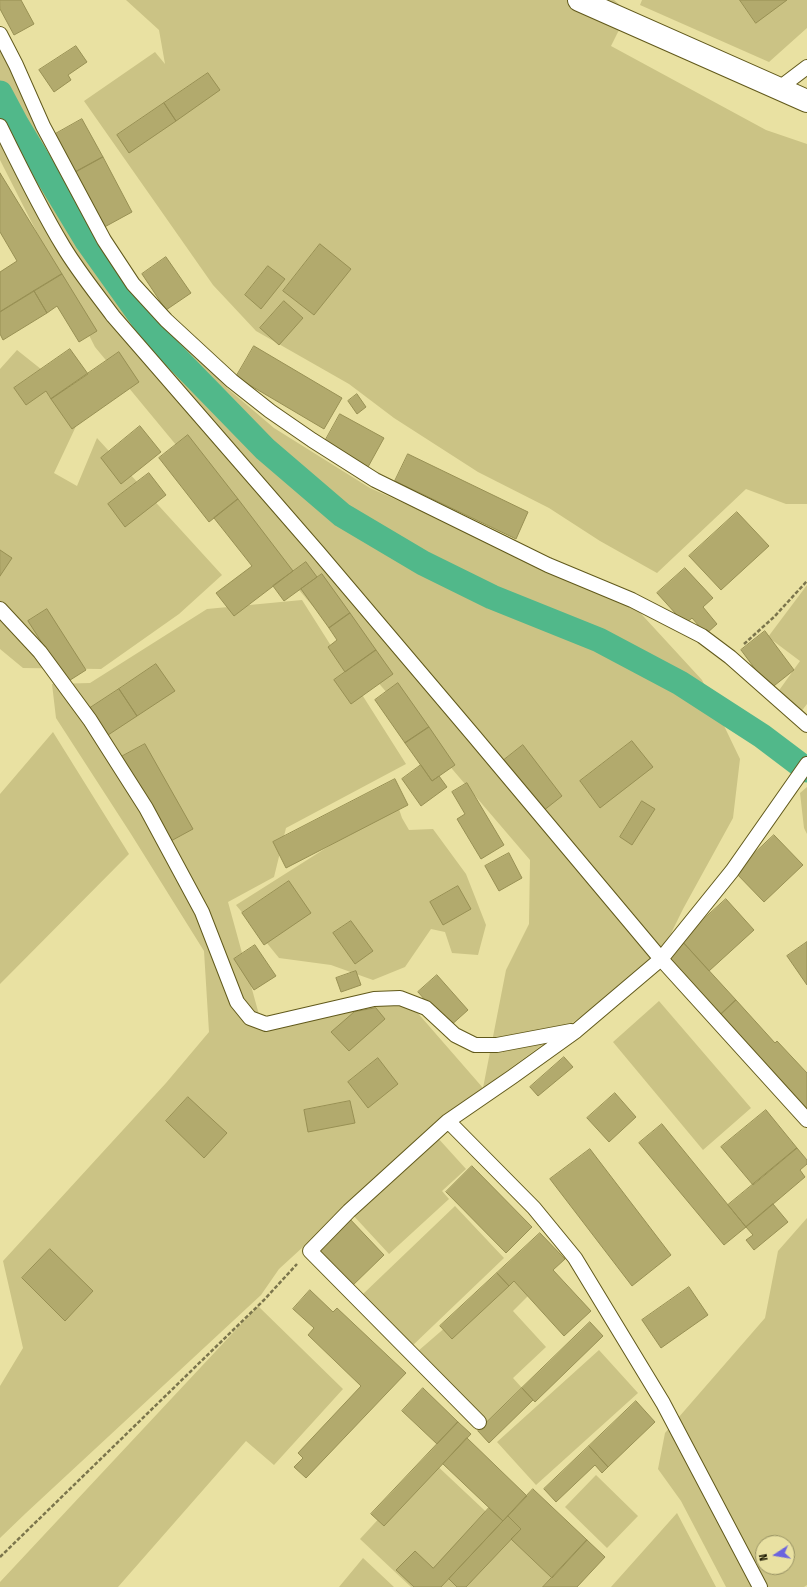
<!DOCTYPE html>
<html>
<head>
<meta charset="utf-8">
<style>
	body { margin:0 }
	#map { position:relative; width:807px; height:1587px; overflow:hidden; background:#e9e1a2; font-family:"Fira Sans Condensed",sans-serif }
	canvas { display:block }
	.north { position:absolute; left:755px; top:1535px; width:40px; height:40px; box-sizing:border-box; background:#e9e1a2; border:1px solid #979162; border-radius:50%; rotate:258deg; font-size:11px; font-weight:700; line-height:16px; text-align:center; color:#1d1a02 }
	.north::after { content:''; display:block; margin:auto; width:14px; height:18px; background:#6b64de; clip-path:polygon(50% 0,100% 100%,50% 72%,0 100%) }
</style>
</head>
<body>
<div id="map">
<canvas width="807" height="1587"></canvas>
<div class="north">N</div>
</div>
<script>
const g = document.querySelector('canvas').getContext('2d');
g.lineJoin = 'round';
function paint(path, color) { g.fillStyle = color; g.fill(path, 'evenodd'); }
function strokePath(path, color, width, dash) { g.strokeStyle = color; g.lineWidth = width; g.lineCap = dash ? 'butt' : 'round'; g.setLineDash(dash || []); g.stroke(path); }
const green = new Path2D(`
	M126,0h488l14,12 -17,34 155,84 41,14v360h-21l-40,-15 -89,84 -57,-32 -51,-33 -71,-36 -84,-54 -45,-34 -93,-53 -43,-46 -129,-184 71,-49 10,12 -6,-34z
	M642,0h165v28l-38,34 -129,-57z
	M0,35l19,39 30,83 52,90 65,77 61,64 47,40 96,60 263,117 69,75 38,79 -7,59 -50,91 -25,51 -210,154 -169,155 -18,26 -235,218 -26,25v-152l23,-38 -20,-87 163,-178 43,-51 -5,-81 -73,-117 -75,-116 -4,-34 38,-1 117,-74 95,-9 104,164 -120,64 -12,49 -46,25 33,120 120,-31 21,4 81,93 23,-118 23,-46 1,-64 -320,-374 -115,-139 -95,-187z
	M17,350l69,55 -32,68 23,13 20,-48 125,137 -43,39 -78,55 -78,-1 -23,-19v-280z
	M807,585v119l-13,17 -24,-18 30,-42 -32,-24z
	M53,732l76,122 -129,130v-190z
	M807,787v47l-3,-6 -4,-35z
	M397,803l5,15 7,12 24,-1 33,45 20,51 -8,30 -26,-2 -7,-21 -14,-3 -26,38 -32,13 -42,-15 -52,-7 -43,-53z
	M659,1001l92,107 -48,42 -90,-108z
	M437,1137l29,32 -24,22 7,8 -60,55 -37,-40z
	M455,1206l49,52 -93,89 -49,-52z
	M807,1218v367l-3,2h-78l-45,-86 -23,-32 7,-36 100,-115 13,-67zM763,1543h24v24h-24z
	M514,1268l19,23 -20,20 33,36 -33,31 9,10 -44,43 -68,-73z
	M258,1306l85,83 -69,76 -28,-24 -128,146h-118v-5z
	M599,1350l39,43 -102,92 -39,-43z
	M432,1461l134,126h-155l-51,-48z
	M596,1475l42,41 -31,32 -42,-41z
	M677,1513l39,74h-105z
	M363,1558l31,29h-55z`);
const canal = new Path2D(`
	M0,93l17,32 70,116 67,94 111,114 77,66 81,48 69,34 107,43 81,43 82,53 45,34`);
const building = new Path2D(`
	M0,0h21l13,24 -20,11 -14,-26z
	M740,0h47l-31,23z
	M76,46l11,16 -19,13 3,5 -17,12 -15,-22z
	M208,73l12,17 -44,31 -12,-18z
	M164,103l12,18 -47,32 -12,-18z
	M82,119l21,38 -33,18 -20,-38z
	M103,157l29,55 -33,18 -29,-55z
	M0,173l62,101 -62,38v-40l17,-11 -17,-29z
	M320,244l31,25 -37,46 -31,-24z
	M166,257l25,36 -25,17 -24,-36z
	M268,266l17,13 -24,30 -16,-14z
	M62,274l35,57 -18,11 -22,-36 -10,7 -13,-22z
	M34,291l13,22 -44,27 -3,-6v-22z
	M284,301l19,17 -24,27 -19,-17z
	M254,346l88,52 -18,31 -88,-52z
	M70,349l18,25 -37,25 -5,-8 -20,14 -12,-17z
	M119,352l20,30 -67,47 -21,-30z
	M357,394l9,13 -9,7 -9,-13z
	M340,414l44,24 -16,29 -44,-24z
	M140,426l21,26 -40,32 -20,-26z
	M188,435l50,64 -29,23 -50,-64z
	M408,454l120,58 -12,27 -121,-58z
	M149,473l17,22 -41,32 -17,-23z
	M238,499l55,72 -59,45 -18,-23 36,-27 -38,-48z
	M737,512l32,34 -48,44 -32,-34z
	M0,550l12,8 -12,18z
	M306,562l11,15 -33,24 -11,-15z
	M685,568l28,30 -10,9 14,17 -11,10 -14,-16 -7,6 -28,-31z
	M322,574l28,39 -21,15 -28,-39z
	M47,609l39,61 -19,12 -39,-61z
	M350,613l26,37 -31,22 -17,-25 9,-7 -8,-12z
	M765,631l29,39 -24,19 -29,-39z
	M376,650l17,24 -42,30 -17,-24z
	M156,664l19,27 -38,25 -18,-27z
	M398,683l31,44 -24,16 -30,-43z
	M119,689l18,27 -32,21 -18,-27z
	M429,727l26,38 -23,16 -27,-38z
	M632,741l21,26 -53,41 -20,-27z
	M145,744l48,85 -24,13 -48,-85z
	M523,745l39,51 -19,15 -39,-51z
	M421,765l11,16 7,-5 8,11 -26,19 -19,-27z
	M395,779l13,26 -122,63 -13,-26z
	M467,783l37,62 -23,14 -24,-40 8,-5 -13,-22z
	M642,801l13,8 -23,36 -12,-8z
	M774,835l29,30 -39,37 -29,-30z
	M509,853l13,25 -23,13 -14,-25z
	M289,881l22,32 -47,32 -22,-32z
	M458,886l13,23 -28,16 -13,-23z
	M726,899l28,31 -45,41 -28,-31z
	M351,921l22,30 -18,13 -22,-31z
	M681,940l55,60 -17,16 -55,-60z
	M807,942v43l-20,-29z
	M255,945l21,31 -22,14 -20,-31z
	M356,971l5,14 -20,7 -5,-14z
	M437,975l31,35 -19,17 -31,-35z
	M736,1000l39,43 2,-2 30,32v40l-88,-97z
	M376,1008l9,11 -36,32 -18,-19 23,-20z
	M564,1057l9,10 -35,29 -8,-9z
	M378,1058l20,26 -30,24 -20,-26z
	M615,1093l21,24 -27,25 -22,-24z
	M188,1097l39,36 -23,25 -38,-37z
	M350,1101l5,22 -47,9 -4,-22z
	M766,1110l31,38 -44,37 -32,-38z
	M662,1124l84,103 -22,18 -85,-102z
	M797,1148l10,12v4l-7,6 5,7 -59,50 -18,-22z
	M590,1149l81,106 -39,31 -82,-107z
	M472,1166l60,61 -26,26 -60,-61z
	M773,1204l15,18 -34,28 -8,-10 7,-5 -7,-8z
	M348,1217l36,38 -34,33 -37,-38z
	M540,1233l25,26 -12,11 38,41 -27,25 -50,-55 -5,5 -12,-13z
	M50,1249l43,42 -28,30 -43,-43z
	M497,1273l12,13 -57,53 -12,-13z
	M689,1287l19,28 -47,33 -19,-28z
	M310,1290l23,22 4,-4 69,65 -100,105 -12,-11 9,-9 -5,-5 63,-67 -53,-51 6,-7 -21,-19z
	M590,1322l13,14 -68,66 -13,-14z
	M423,1388l35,34 -21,22 -35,-33z
	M522,1388l11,12 -44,43 -11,-12z
	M636,1401l19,21 -47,45 -19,-21z
	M458,1422l13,12 -87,92 -13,-12z
	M467,1438l60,58 -24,25 -60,-57z
	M589,1446l19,21 -6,6 -7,-8 -39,37 -12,-13z
	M533,1489l54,51 -35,38 -41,-39 10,-10 -13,-13z
	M489,1508l14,13 -62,66h-27l-18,-17 19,-19 18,17z
	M508,1516l13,13 -55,58h-9l-8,-8z
	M587,1540l18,17 -28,30h-34z`);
const path = new Path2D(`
	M744,644l30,-27 33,-36
	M0,1557l264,-257 33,-36`);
const service = new Path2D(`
	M0,34l16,31 27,61 61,114 29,44 33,36 66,61 38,30 42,29 63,40 173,85 84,35 70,36 28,21 77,68
	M778,89l29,-22
	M0,126c20,41 40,82 63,120 15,25 33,47 50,70l205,236 156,184 187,223 146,161
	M0,609l40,43 50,68 56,88 56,104 35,90 13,16 16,6 108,-25 26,-1 26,10 29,27 20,10h22l74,-14
	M448,1121l86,87 41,50 88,145 97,184
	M479,1422l-169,-171 39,-40 99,-90 64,-44 64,-46 85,-72 71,-88 75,-107`);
const tertiary = new Path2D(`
	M579,0l228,101`);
paint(green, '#cbc385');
strokePath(canal, '#51b88a', 25);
paint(building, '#b2aa6d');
strokePath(building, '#989054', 1);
strokePath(service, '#61591b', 16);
strokePath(tertiary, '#61591b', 24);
strokePath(path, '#7b754c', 2.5, [4, 2]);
strokePath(service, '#fff', 14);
strokePath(tertiary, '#fff', 22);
</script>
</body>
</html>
